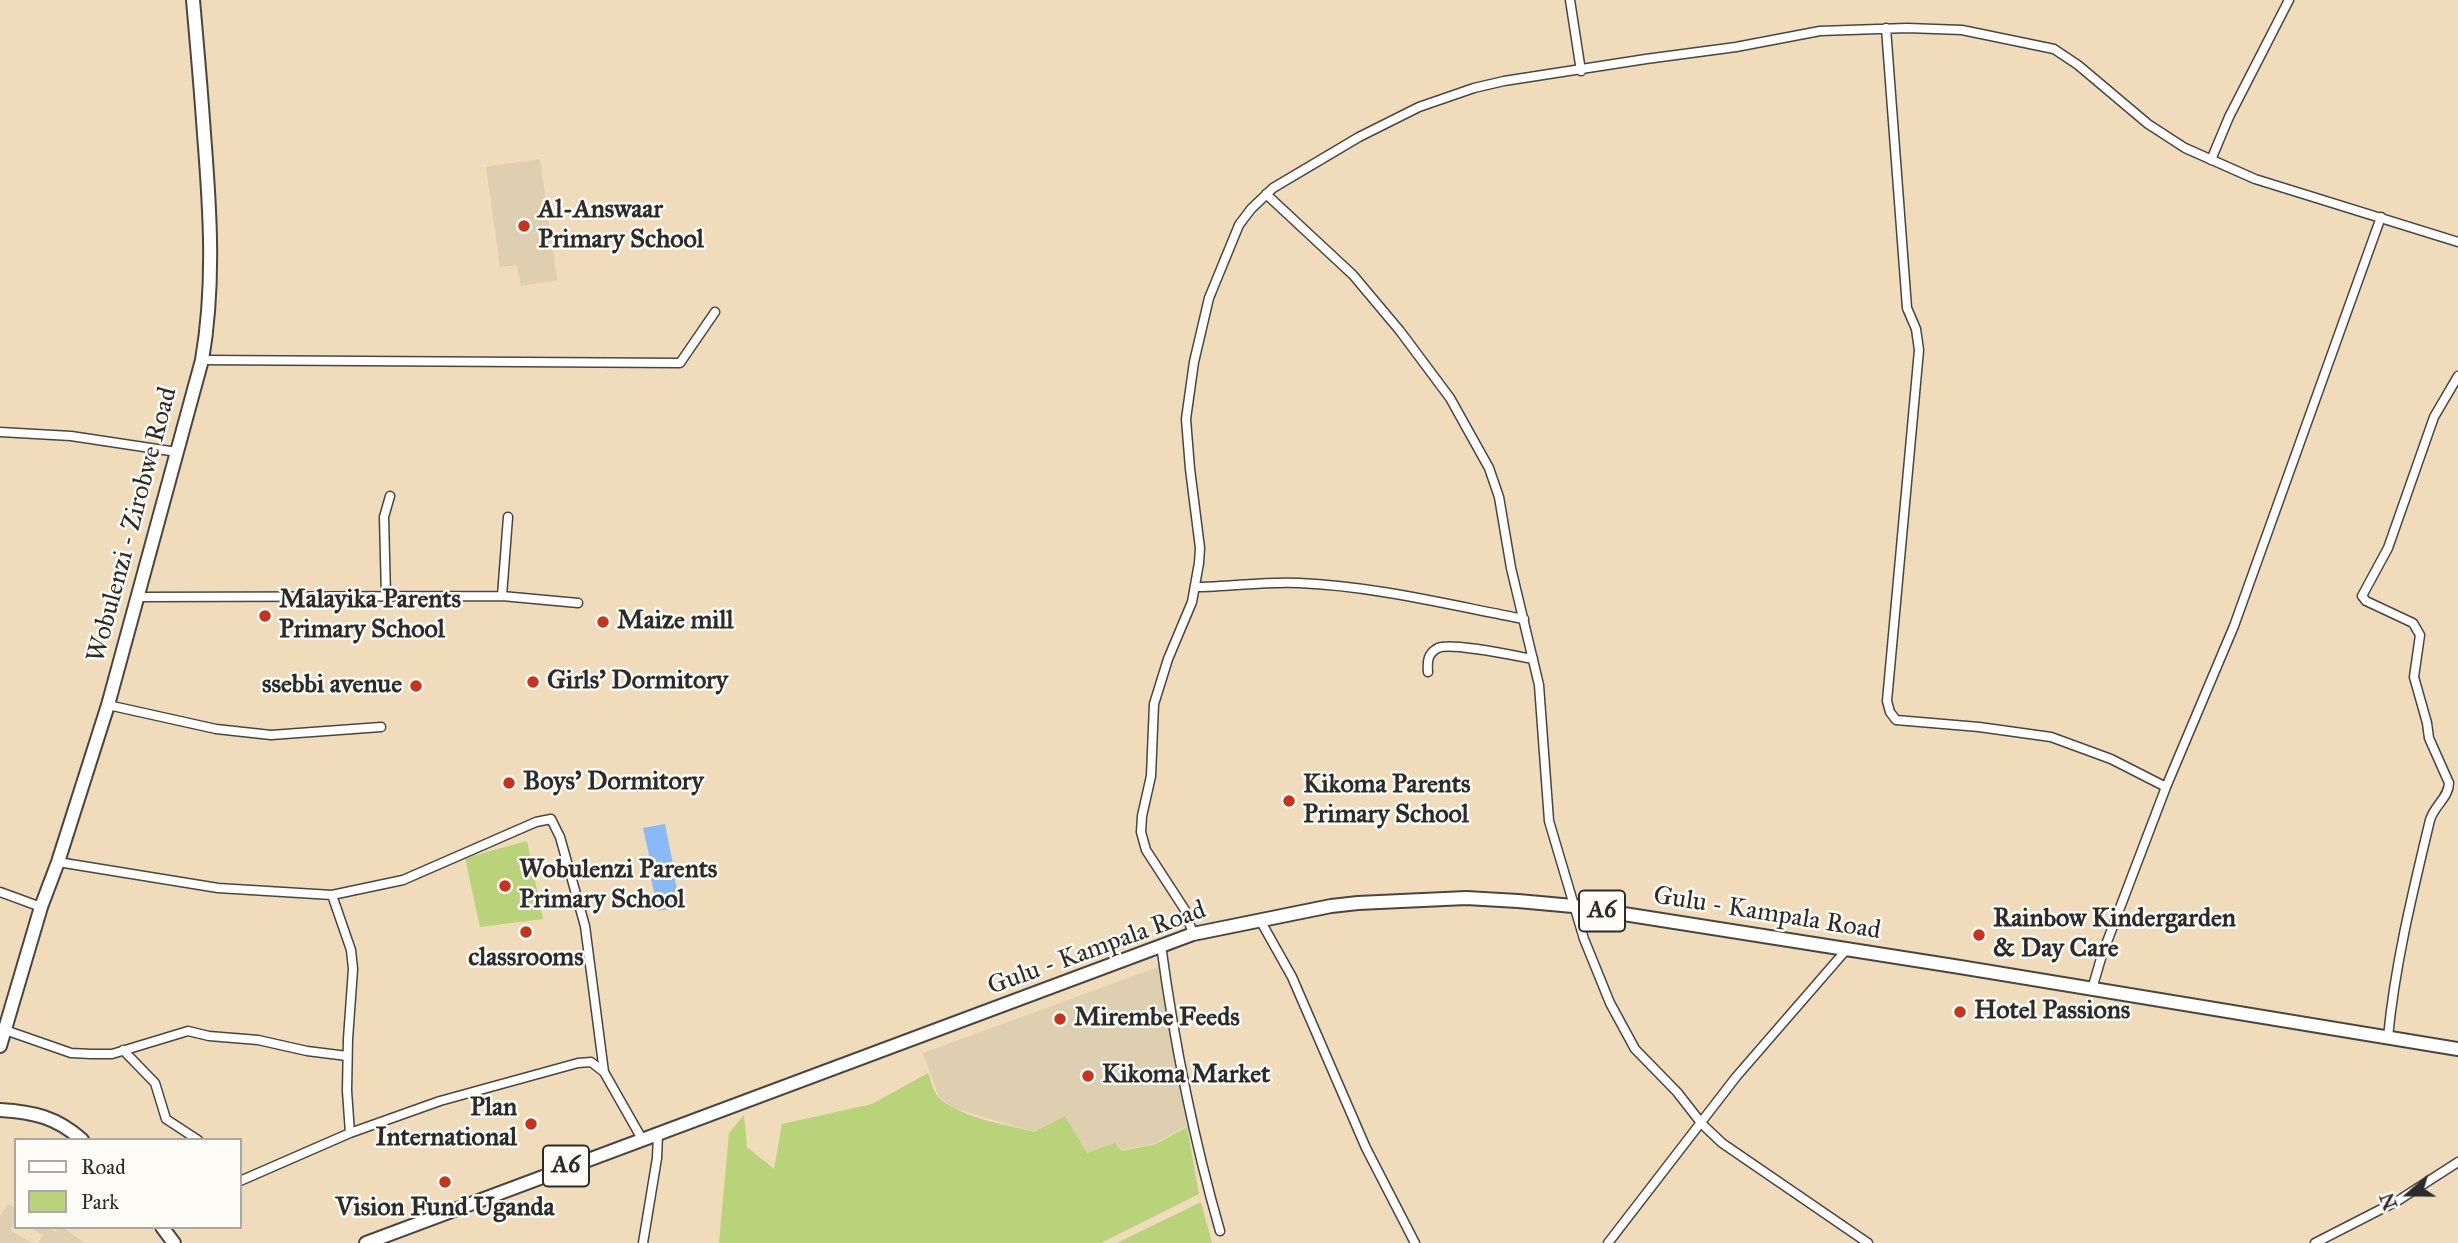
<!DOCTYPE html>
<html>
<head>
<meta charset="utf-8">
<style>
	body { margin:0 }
	#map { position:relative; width:2458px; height:1243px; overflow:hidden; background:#f0dcbb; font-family:"IM FELL Great Primer",serif }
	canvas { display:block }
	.legend { position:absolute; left:14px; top:1138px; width:228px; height:91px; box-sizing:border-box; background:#fdfcf7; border:2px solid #a9a8a5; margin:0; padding:9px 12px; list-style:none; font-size:21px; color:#2b2b2b }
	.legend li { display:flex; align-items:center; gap:14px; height:35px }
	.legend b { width:35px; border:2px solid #a9a8a5 }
	.north { position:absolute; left:2374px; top:1159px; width:70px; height:70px; -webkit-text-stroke:5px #fdfcf7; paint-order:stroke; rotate:250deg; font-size:19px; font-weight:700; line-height:28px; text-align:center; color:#2b2b2b }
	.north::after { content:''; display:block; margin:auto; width:24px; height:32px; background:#2b2b2b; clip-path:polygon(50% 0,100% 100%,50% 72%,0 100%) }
</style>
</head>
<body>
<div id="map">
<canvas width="2458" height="1243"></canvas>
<ul class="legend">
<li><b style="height:9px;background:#fff"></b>Road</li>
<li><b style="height:19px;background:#b8d379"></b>Park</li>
</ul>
<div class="north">N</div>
</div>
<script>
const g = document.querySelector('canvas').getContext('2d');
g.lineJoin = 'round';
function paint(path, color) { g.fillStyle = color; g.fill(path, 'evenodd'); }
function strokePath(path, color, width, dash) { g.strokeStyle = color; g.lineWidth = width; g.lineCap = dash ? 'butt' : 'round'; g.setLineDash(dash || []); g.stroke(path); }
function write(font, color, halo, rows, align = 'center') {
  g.font = font + ' "IM FELL Great Primer",serif'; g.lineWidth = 5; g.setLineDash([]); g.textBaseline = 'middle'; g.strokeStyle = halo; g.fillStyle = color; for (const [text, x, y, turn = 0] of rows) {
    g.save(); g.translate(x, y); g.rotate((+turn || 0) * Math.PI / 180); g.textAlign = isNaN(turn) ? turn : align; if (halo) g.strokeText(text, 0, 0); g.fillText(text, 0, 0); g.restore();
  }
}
const built = new Path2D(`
	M540,159l17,121 -36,6 -4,-21 -17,2 -14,-100z
	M1161,966l23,128 2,32 -30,17 -34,7 -7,-7 -28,10 -22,-37 -31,16 -81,-24 -14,-11 -16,-44z
	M8,1204l8,4v12l-6,10 22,13h-32v-27z
	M29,1227h18l9,5 3,-5h4l21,16h-46l5,-8z`);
const green = new Path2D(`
	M527,841l16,78 -63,8 -15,-69z
	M928,1073c3,7 4,15 8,21 17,23 72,31 98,38l31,-16 22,37 28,-10 7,8 34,-7 31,-17 12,67 -98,49h-382l10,-110 15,-18 3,32 27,22 8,-45 90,-20z
	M1201,1202l11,41h-95z`);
const water = new Path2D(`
	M665,824l8,40 -21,5 -9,-41z
	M673,869l7,38 -22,4 -8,-37z`);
const street = new Path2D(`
	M1570,0l11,71
	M1886,28l21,280 9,21 3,21 -32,351 3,11 6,8 83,7 72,10 60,22 55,28
	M2211,160l18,-43 60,-117
	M1266,194l87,81 47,56 50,67 39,70 10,29 12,71 28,117 10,136 35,118 26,64 25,46 42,43 25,32 20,19 146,100
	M202,360l478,3 35,-51
	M0,432l71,4 106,16
	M1196,587c34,0 69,-6 103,-4 75,3 151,22 225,36
	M386,596l-2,-79 6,-21
	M502,596l6,-79
	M138,597l364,-1 76,7
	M1428,672c-1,-11 0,-19 10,-24 14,-6 77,8 95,11
	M108,705l108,24 55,6 110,-8
	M58,862l160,26 114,7 71,-15 133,-58 15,-3 9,18 25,89 19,146 38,67
	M0,892l41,15
	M332,895l19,55 2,19 -5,70 -1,52 3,42
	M1260,920l32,57 74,171 49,95
	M1193,934l-8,-24 -39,-60 -5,-18 1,-16 9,-40 3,-72 14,-45 24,-57 7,-39 1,-15 -10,-79 -4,-50 8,-57 15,-64 30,-73 12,-16 22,-21 86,-51 60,-30 55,-19 30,-7 142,-22 90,-12 84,-16 87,-3 55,2 92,19 24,16 70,59 37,24 70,31 203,63
	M1161,945c13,96 32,192 59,286
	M2092,989l10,-34 64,-168 68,-161 147,-409
	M5,1030l66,23 20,1h21l76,-23 21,5 49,4 49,11 40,5
	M2388,1037c7,-73 25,-146 42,-217 4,-14 19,-23 19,-37l-20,-45 -2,-15 -13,-46 6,-42 -7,-12 -47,-22 -4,-5 26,-48 46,-131 24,-41
	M123,1050l32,33 11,36 32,21
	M240,1181l110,-48 90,-32 138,-38 13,-1 13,10
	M643,1243l14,-85 1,-24
	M1608,1243l128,-166 111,-128
	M2315,1243l84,-43 59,-38`);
const secondary = new Path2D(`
	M0,1046l41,-139 17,-45 50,-157 94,-345c13,-75 8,-151 2,-226 -3,-45 -7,-89 -11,-134
	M0,1110c33,2 57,7 82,30
	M162,1227l12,16`);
const primary = new Path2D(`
	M366,1243l827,-309 138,-28 27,-3 108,-5 52,3 55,5 387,61 498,82`);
const markers = [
	[524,226,7,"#c8321e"],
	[265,616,7,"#c8321e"],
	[603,622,7,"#c8321e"],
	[533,682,7,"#c8321e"],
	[416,686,7,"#c8321e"],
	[509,783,7,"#c8321e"],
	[1289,801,7,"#c8321e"],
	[505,886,7,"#c8321e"],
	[526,932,7,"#c8321e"],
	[1979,935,7,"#c8321e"],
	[1960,1012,7,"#c8321e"],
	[1060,1019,7,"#c8321e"],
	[1088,1076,7,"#c8321e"],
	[531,1124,7,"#c8321e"],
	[445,1182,7,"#c8321e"]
];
const shields = [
	[1602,911,46],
	[566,1166,46]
];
const shieldNames = [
	["A6",1602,911],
	["A6",566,1166]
];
const poiNames = [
	["Al-Answaar",538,211],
	["Primary School",538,241],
	["Malayika Parents",279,601],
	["Primary School",279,631],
	["Maize mill",617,622],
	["Girls' Dormitory",547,682],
	["ssebbi avenue",402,686,"right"],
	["Boys' Dormitory",523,783],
	["Kikoma Parents",1303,786],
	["Primary School",1303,816],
	["Wobulenzi Parents",519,871],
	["Primary School",519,901],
	["Rainbow Kindergarden",1993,920],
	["& Day Care",1993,950],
	["classrooms",526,959,"center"],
	["Hotel Passions",1974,1012],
	["Mirembe Feeds",1074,1019],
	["Kikoma Market",1102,1076],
	["Plan",517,1109,"right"],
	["International",517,1139,"right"],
	["Vision Fund Uganda",445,1209,"center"]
];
const streetNames = [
	["Wobulenzi - Zirobwe Road",133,525,-75],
	["Gulu - Kampala Road",1767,914,9],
	["Gulu - Kampala Road",1097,949,-20]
];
paint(built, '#decfb1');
paint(green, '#b8d379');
paint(water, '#89baf5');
strokePath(street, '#494641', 11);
strokePath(secondary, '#494641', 16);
strokePath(primary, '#494641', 16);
strokePath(street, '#fff', 8);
strokePath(secondary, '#fff', 12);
strokePath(primary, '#fff', 12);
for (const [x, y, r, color] of markers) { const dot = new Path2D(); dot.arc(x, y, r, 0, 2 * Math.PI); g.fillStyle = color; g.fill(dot); strokePath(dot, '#fdfcf7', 2.5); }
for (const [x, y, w] of shields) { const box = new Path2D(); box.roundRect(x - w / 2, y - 20.5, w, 41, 5); g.fillStyle = '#fdfcf7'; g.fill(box); strokePath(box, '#2b2b2b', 2); }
write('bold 24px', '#2b2b2b', null, shieldNames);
write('bold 26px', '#2b2b2b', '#fdfcf7', poiNames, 'left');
write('26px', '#2b2b2b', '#fdfcf7', streetNames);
</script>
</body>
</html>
